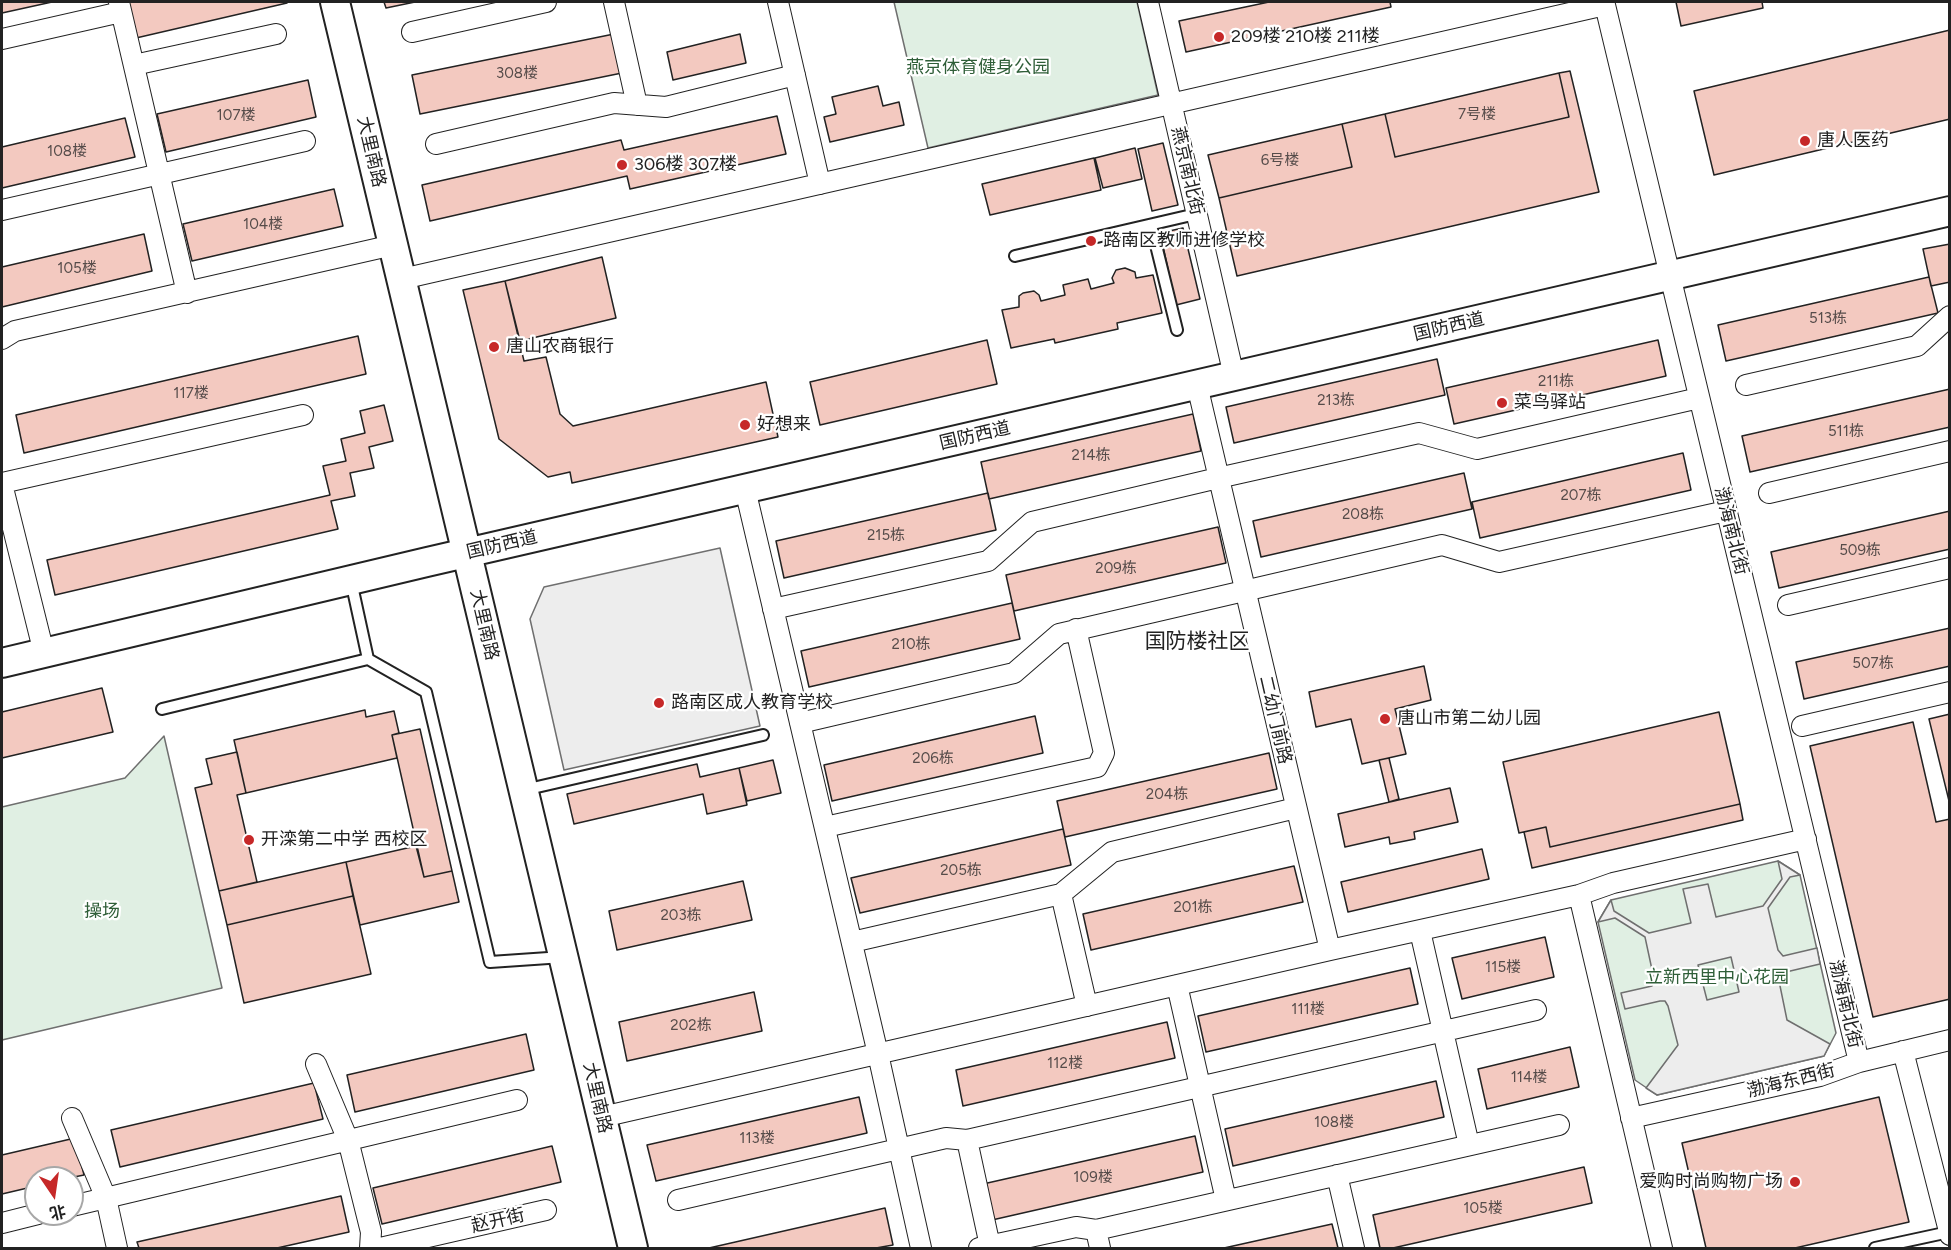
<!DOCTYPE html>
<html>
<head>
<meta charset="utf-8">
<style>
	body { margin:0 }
	#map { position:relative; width:1951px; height:1250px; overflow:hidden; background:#fff; font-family:Figtree,"Noto Sans SC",sans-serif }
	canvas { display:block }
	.frame { position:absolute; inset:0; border:3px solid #222; pointer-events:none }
	.north { position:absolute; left:24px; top:1166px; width:60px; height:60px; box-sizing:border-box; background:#fff; border:2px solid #a7a7a7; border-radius:50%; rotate:167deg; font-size:16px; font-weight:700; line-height:24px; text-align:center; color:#222 }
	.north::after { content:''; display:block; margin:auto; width:21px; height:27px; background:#c62828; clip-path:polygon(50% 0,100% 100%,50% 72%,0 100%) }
</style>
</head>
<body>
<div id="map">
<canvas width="1951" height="1250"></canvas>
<div class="frame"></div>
<div class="north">北</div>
</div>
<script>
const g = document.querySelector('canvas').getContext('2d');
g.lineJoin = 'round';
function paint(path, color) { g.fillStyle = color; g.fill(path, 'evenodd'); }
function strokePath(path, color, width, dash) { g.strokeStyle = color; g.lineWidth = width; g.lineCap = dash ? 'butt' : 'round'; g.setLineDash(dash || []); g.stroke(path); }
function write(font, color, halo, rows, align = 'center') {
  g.font = font + ' Figtree,"Noto Sans SC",sans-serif'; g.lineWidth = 4.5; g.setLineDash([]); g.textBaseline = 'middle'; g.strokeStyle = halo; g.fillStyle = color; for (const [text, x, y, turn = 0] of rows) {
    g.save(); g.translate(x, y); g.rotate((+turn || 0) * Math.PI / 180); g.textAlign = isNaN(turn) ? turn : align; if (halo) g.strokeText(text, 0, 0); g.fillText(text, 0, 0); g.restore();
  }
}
const green = new Path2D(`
	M894,2h243l21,93 -230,53z
	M164,736l58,252 -220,52v-233l123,-29z
	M1778,861l22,14 36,158 -12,23 -167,39 -22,-15 -37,-158 13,-22z`);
const parking = new Path2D(`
	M720,548l40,178 -196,44 -34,-151 14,-32z
	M1778,861l22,14 -10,2 -22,31 10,42 5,6 34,-8 3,16 -34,8 -6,3 -1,6 8,39 43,24 -6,12 -167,39 -11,-7 32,-43 -10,-39 -3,-5h-5l-35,8 -4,-16 31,-7 2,-7 -9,-42 -30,-19 -17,4 13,-22 3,11 35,22 42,-10 -8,-34 25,-5 8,33 47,-11 19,-27zM1731,957l8,35 -32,8 -9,-35z`);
const building = new Path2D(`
	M2,2h50l-50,11z
	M128,2h158l1,1 -151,35z
	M384,2h31l-29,6z
	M1269,2h121l1,5 -205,45 -7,-31z
	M1676,2h86l1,6 -82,18z
	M1950,30v89l-236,56 -20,-84z
	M614,34l8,39 -202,41 -8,-39z
	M740,34l6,29 -73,17 -6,-28z
	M1570,71l29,121 -362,84 -18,-78 133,-31 -10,-43 43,-10 10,43 174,-40 -10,-44z
	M1559,73l10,44 -174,40 -10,-43z
	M308,80l8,37 -150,35 -9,-38z
	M878,86l5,20 16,-4 5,23 -74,17 -6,-25 12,-3 -4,-17z
	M777,116l9,38 -156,35 -3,-13 -197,45 -8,-36 199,-45 3,10z
	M125,118l10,39 -133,31v-41z
	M1342,124l10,43 -133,31 -11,-43z
	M1163,143l15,62 -26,6 -14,-62z
	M1135,148l7,31 -39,9 -8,-30z
	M1094,158l7,32 -111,25 -8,-31z
	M334,189l9,37 -151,35 -9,-37z
	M1183,228l17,71 -24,6 -16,-72z
	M144,234l8,37 -150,36v-40z
	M1950,244v38l-19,4 -8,-37z
	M602,257l14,61 -96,23 -15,-60z
	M1125,268l10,4 1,6 17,-3 9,38 -45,10 1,6 -63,14 -1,-4 -43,9 -9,-38 17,-3v-11l4,-3 11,-2 5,4 2,6 24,-6 -2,-10 25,-6 3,10 23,-6 -2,-5 4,-8z
	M1929,277l9,36 -212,48 -8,-36z
	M505,281l19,80 22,-4 14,57 13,12 193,-44 12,55 -206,46 -2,-11 -22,5 -49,-38 -36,-149z
	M358,336l8,38 -342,79 -8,-38z
	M987,340l10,44 -177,41 -10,-43z
	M1658,340l8,36 -212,48 -8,-36z
	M1437,359l8,36 -211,48 -8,-36z
	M1950,389v38l-200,45 -8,-36z
	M384,405l9,36 -24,6 5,21 -24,5 5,23 -24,5 7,28 -283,66 -8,-35 283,-65 -7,-29 23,-5 -5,-22 24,-6 -5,-22z
	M1193,414l8,37 -212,48 -8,-37z
	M1683,453l8,37 -211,48 -8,-36z
	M1464,473l8,36 -211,48 -8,-36z
	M988,493l8,37 -212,48 -8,-37z
	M1950,511v38l-171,39 -8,-36z
	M1218,527l8,36 -212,48 -8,-36z
	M1012,603l8,36 -211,48 -8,-36z
	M1950,628v38l-146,33 -8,-37z
	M1424,666l7,34 -36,9 11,45 -44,10 -11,-45 -35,8 -7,-35z
	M102,688l11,44 -111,26v-46z
	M365,710l1,7 28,-6 5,22 -7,2 5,23 -151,35 -12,-53z
	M1719,712l21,92 -190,43 -4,-20 -27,6 -16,-71z
	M1950,714v91l-21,-86z
	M1035,716l8,37 -211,48 -8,-36z
	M1913,722l23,100 14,-3v180l-77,18 -63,-271z
	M420,729l32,142 -28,6 -32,-142z
	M237,752l9,41 -9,2 20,87 -38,9 -24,-103 17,-4 -6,-25z
	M1269,753l8,36 -212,48 -8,-36z
	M1389,758l10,41 -10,3 -10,-42z
	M773,760l8,33 -34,8 -8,-33z
	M697,764l3,13 39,-9 8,37 -40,9 -4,-20 -129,30 -7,-30z
	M1450,788l8,34 -44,10 1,7 -25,5 -1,-7 -44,10 -7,-33z
	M1740,804l3,16 -211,48 -8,-36 22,-5 4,20z
	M1063,829l8,36 -211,48 -9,-35z
	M416,846l8,31 28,-6 7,31 -99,23 -14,-63z
	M1482,849l7,30 -141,33 -7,-30z
	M346,862l7,34 -126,29 -8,-34z
	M1294,866l9,36 -212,48 -8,-36z
	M743,881l9,39 -135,30 -8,-39z
	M353,896l18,78 -127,29 -17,-78z
	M1545,937l9,40 -92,22 -10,-41z
	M1410,968l8,36 -212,48 -8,-36z
	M754,992l8,39 -135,30 -8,-39z
	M1167,1022l8,36 -212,48 -7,-36z
	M526,1034l8,36 -179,42 -8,-37z
	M1570,1047l9,40 -92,22 -9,-40z
	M1436,1081l8,36 -211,49 -8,-37z
	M314,1083l9,36 -203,48 -9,-37z
	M859,1097l8,36 -211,48 -9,-36z
	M1879,1097l30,125 -114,26h-89l-24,-105z
	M1195,1136l8,36 -211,48 -9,-36z
	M75,1138l9,37 -15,3h-33v8l-34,8v-39z
	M552,1146l9,36 -179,42 -9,-36z
	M1584,1167l8,36 -199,45h-13l-7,-33z
	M341,1196l8,36 -72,16h-138l-2,-6z
	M885,1208l8,37 -17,3h-167z
	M1332,1224l6,24h-114z`);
const lane = new Path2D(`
	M1151,225l26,105
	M1015,256l181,-42
	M351,581l17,78
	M162,709l206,-50 58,33 64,270 73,-5
	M524,790l239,-55
	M1875,1248l74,-16`);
const street = new Path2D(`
	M119,2l68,291
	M614,2l23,103
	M778,2l42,182
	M1148,2l86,374
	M1605,5l254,1057
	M412,32l134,-30
	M2,39l119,-27
	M134,65l142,-31
	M436,144l178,-41 52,4 129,-32
	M2,210l303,-69
	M402,279l1203,-274
	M2,339l13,-8 378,-86
	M1197,385l133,565
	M1746,385l171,-39 33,-30
	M2,483l301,-68
	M2,484l42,169
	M745,489l133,565 43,194
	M1769,493l181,-42
	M1788,605l162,-37
	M773,609l215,-48 44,-39 186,-44 201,-45 58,16 222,-51
	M800,723l214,-50 45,-39 383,-89 57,17 227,-51
	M1802,726l148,-34
	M825,827l272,-60 7,-14 -28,-124
	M1061,894l26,112
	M1579,895l83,353
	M1420,931l49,214
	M852,942l209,-48 51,-42 184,-44
	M1177,985l49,215
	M1903,1051l47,184
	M316,1064l32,76 23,92 -1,16
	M602,1117l728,-167 249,-55 34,-12 193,-44
	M72,1118l34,80 11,50
	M1631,1118l189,-42 39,-14 91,-22
	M1337,1175l17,73
	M678,1200l268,-62 21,2
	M72,1206l445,-106
	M2,1223l36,-9
	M1096,1230l4,18
	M990,1246l-23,-106 569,-130
	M380,1248l166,-38
	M979,1248l97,-21 20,3 463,-105`);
const secondary = new Path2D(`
	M335,2l298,1246
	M2,663l425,-101 1523,-351`);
const markers = [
	[1219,37,6,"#c62828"],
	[1805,141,6,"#c62828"],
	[622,165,6,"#c62828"],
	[1091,241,6,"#c62828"],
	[494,347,6,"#c62828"],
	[1502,403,6,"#c62828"],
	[745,425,6,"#c62828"],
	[659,703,6,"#c62828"],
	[1385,719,6,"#c62828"],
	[249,840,6,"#c62828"],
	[1795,1182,6,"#c62828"]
];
const numberNames = [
	["308楼",517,74],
	["7号楼",1477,115],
	["107楼",236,116],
	["108楼",67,152],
	["6号楼",1280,161],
	["104楼",263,225],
	["105楼",77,269],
	["513栋",1828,319],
	["211栋",1556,382],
	["117楼",191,394],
	["213栋",1336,401],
	["511栋",1846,432],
	["214栋",1091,456],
	["207栋",1581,496],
	["208栋",1363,515],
	["215栋",886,536],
	["509栋",1860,551],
	["209栋",1116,569],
	["210栋",911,645],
	["507栋",1873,664],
	["206栋",933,759],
	["204栋",1167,795],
	["205栋",961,871],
	["201栋",1193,908],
	["203栋",681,916],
	["115楼",1503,968],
	["111楼",1308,1010],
	["202栋",691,1026],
	["112楼",1065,1064],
	["114楼",1529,1078],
	["108楼",1334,1123],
	["113楼",757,1139],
	["109楼",1093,1178],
	["105楼",1483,1209]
];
const poiNames = [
	["209楼 210楼 211楼",1231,37],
	["唐人医药",1817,141],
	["306楼 307楼",634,165],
	["路南区教师进修学校",1103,241],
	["唐山农商银行",506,347],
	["菜鸟驿站",1514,403],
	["好想来",757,425],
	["路南区成人教育学校",671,703],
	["唐山市第二幼儿园",1397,719],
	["开滦第二中学 西校区",261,840],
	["爱购时尚购物广场",1783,1182,"right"]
];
const parkNames = [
	["燕京体育健身公园",978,68],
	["操场",102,912],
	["立新西里中心花园",1717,978]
];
const streetNames = [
	["大里南路",371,152,77],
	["燕京南北街",1187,171,77],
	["国防西道",1449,327,-13],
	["国防西道",975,436,-13],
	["渤海南北街",1731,531,76],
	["国防西道",502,545,-13],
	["大里南路",484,625,77],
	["二幼门前路",1275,720,77],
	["渤海南北街",1845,1004,77],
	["渤海东西街",1791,1081,-14],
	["大里南路",597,1098,77],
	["赵开街",498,1221,-13]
];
const quarterNames = [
	["国防楼社区",1197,642]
];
paint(green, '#e0efe3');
strokePath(green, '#6f6f6f', 1.5);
paint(parking, '#ededed');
strokePath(parking, '#6f6f6f', 1.5);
paint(building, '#f3c9c0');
strokePath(building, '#222', 1.5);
strokePath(lane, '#222', 14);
strokePath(street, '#222', 22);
strokePath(secondary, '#222', 32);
strokePath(lane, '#fff', 10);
strokePath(street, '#fff', 20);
strokePath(secondary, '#fff', 28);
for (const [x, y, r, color] of markers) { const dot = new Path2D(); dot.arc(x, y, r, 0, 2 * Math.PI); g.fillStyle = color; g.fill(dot); strokePath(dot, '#fff', 2); }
write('15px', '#564c4a', null, numberNames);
write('18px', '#222', '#fff', poiNames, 'left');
write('18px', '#2f5e38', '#fff', parkNames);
write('18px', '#222', '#fff', streetNames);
write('21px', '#222', '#fff', quarterNames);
</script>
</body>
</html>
